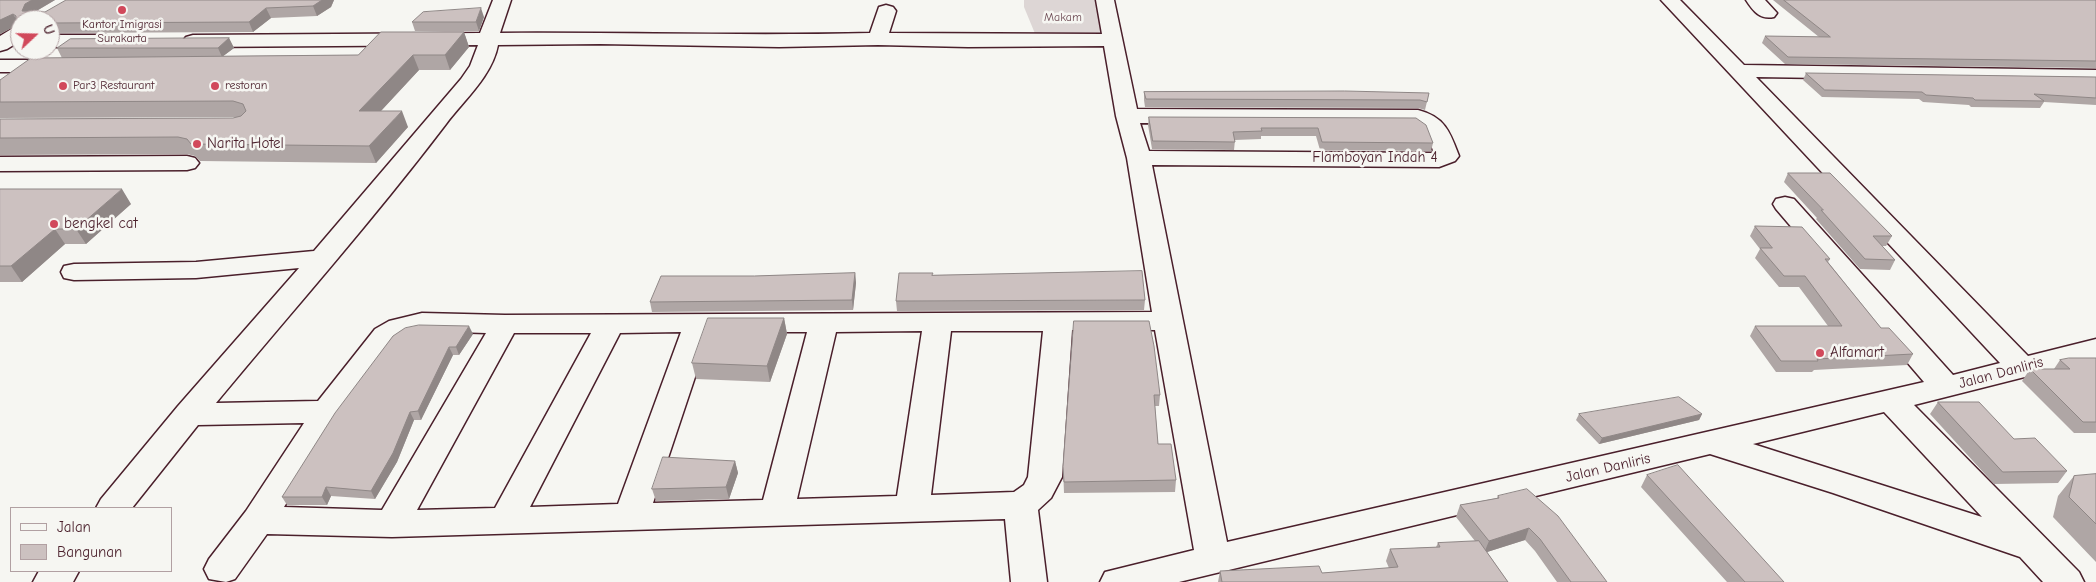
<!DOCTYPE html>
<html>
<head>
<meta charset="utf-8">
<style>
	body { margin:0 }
	#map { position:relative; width:2096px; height:582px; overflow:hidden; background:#f6f6f2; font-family:"Comic Neue",sans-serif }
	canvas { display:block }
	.legend { position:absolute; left:10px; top:507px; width:162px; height:65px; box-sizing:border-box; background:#f6f6f2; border:1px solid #b1a0a2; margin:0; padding:6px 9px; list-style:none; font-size:15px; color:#4a1f2b }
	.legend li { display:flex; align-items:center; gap:10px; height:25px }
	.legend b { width:25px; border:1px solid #b1a0a2 }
	.north { position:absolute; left:10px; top:10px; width:50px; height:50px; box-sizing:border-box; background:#f6f6f2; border:1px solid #b1a0a2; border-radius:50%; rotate:69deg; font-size:14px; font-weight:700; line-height:20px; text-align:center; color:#4a1f2b }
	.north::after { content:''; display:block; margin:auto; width:18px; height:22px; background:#d1495b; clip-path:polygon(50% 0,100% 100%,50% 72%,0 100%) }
</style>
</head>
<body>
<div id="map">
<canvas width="2096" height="582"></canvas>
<ul class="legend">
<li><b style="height:6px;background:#f6f6f2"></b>Jalan</li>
<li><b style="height:14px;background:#ccc1c0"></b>Bangunan</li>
</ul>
<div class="north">U</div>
</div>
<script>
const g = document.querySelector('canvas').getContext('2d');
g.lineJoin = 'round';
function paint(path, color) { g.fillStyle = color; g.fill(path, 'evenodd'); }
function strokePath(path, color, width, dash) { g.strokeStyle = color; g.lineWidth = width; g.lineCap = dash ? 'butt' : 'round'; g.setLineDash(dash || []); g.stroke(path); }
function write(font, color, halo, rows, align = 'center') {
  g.font = font + ' "Comic Neue",sans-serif'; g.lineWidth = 5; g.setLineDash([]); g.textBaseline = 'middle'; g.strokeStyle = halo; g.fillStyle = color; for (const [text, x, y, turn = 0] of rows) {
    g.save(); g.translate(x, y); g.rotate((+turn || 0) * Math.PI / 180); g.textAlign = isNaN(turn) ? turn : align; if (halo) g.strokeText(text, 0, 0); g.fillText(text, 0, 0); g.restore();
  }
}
const green = new Path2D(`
	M1024,0h71l7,33 -5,3h-61l-12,-29z`);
const minor = new Path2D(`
	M493,0h18l-11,33c123,-1 247,3 370,0l9,-26 7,-2 7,2 3,4 -7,22 213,1 -6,-34h18l23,109 281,1c27,7 32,22 41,46l-4,5 -16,6 -287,-2 75,377 697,-160 -148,-173 -3,-5 3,-5 9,-2 9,2 159,176 47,-12 -339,-363h19l64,65 352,5v12l-340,-5 272,279 68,-17v20l-182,46 165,167 5,10h-41l-23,-25 -187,-64 -123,-39 -531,128h-79l5,-10 89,-22 -39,-220h-83l-10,147 -11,21 -13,12 9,72h-36l-6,-63 -613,18 -125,-3 -32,45 -9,3 -17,-3 -5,-10 5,-10 37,-48 58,-88 -106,2 -66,83h-36l5,-9 77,-93 121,-138 -103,10 -122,2 -10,-2 -3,-6 3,-6 10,-2 122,-2 118,-11 147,-172 9,-13 8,-21 -285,2 -7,-2 -3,-4 3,-4 7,-2 287,-2zM600,44l179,3 99,-2 90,2 136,-1 12,70 11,42 25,154 -647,3 -83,-2 -33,8 -14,8 -57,72 -102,2c77,-93 157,-183 230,-279 19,-25 46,-48 52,-79zM1140,123l275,1 11,8 8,21 -285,-2zM422,331l64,2 -104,177 -98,-3 54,-87 57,-77 13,-9zM922,331l-25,165 -100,3 39,-167zM951,331h92l-15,146 -4,8 -10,7 -83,3zM681,332l-63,172 -88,3 90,-174zM710,332h97l-44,168 -110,3zM514,333h77l-96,175 -78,2zM1884,412l98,105 -229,-73z
	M1746,0h19l12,13 -3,4c-14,3 -21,-6 -28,-17z
	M50,35h55l7,2 3,4 -3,4 -7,2h-55z
	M0,60h56l7,2 3,4 -3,4 -7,2h-56z
	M187,156l8,2 4,5 -4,5 -8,2 -187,1v-14z
	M39,571h40l-6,11h-40z`);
const highway = new Path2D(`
	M20,26v15l-13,8 -7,2v-15l13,-8z`);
const wall = new Path2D(`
	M0,0h55l-20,12h10l289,-12 -3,7 -14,9 -46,2 -18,14 -203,1v-13h-30v15l-4,-7v-2l-16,8z
	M1773,0h323v68l-311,-4 -23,-21 3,-7 54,1z
	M484,17l-5,14h-64l-3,-9z
	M464,32l5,15 -19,23h-31l-38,41 27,16 -32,36 -176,-2 -5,-5 -8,-2 -187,1v-36l233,-1 5,-1 -238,1v-38l62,-22 -5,-10 172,-10 5,10 -11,8 135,-1z
	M1806,73l290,4v28l-52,-3 -4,6 -69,-1 -2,-2 -46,-3 -4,-3 -97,-2 -19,-17z
	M1144,92l285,1 -4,17 -7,-2 -273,-1 -1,-7z
	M1149,117l267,1 17,25 -2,8 -111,-1 -4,-14h-55v3l-26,1 -1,10 -82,-1 -4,-24z
	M1788,173l104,63 -6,10h-4l13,14 -5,10 -30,-1 -44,-50 1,-1 -33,-36z
	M0,189l131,15 -45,40h-21l-43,38h-22z
	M1755,226l75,33 -2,3 53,66 32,26 -6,11 -93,5 -2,2h-36l-26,-36 5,-10h73l-29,-39h-20l-24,-29 5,-9 -10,-13z
	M855,273l1,10 -3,27 -201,2 -2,-10 104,-26z
	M1145,300l-1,10 -247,1 -1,-10z
	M784,318l3,16 -17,48 -74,-3 -4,-16z
	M1074,321l86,74 -1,11h-4l3,38 18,36 -1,12 -111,1 -1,-26z
	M473,334l-14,21h-6l-32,65h-7l-17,42 -22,37 -44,-3 -4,9h-40l-5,-8 111,-161z
	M2096,358v75h-22l-52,-52 8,-12h24l6,-9z
	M1938,402l76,37 53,32 -9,12 -64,1 -64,-70z
	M1579,414h123l-3,6 -100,24 -23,-24z
	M735,461l3,12 -9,26 -73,2 -4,-12z
	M2096,474v88l-43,-45 5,-21 16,-20z
	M1647,475l137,107h-57l-86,-95z
	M1498,496l109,86h-50l-22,-31 -10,-11 -38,12 21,30h-290l2,-11 102,2 67,-5 -3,-7 4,-12 46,-2 2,-4 37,-2 -19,-24 4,-12 37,-7z`);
const shadedWall = new Path2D(`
	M32,0h23l-24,14 -9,-3 3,-7z
	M322,0h12l-3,7 -14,9 -4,-10z
	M266,8l5,10 -18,14 -4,-10z
	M481,8l3,9 -5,14 -3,-9z
	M13,14l6,10 -19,10v-14z
	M464,32l5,15 -19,23 -5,-15z
	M229,38l5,10 -12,9 -4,-9z
	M413,55l6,15 -53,57 -7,-16z
	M402,111l6,16 -32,36 -7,-17z
	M122,189l9,15 -45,40 -10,-15z
	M55,229l10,15 -43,38 -11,-16z
	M855,273l1,10 -3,27 -1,-10z
	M784,318l3,16 -17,48 -3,-16z
	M469,326l4,8 -14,21 -3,-8z
	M449,347l4,8 -32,65 -3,-9z
	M410,412l4,8 -17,42 -22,37 -4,-8z
	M1702,414l-3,6 -100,24 3,-6z
	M735,461l3,12 -9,26 -3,-12z
	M326,487l5,9 -4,9 -5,-8z
	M1529,528l-4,12 -41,13 5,-12z`);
const building = new Path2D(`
	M0,0h32l-7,4 -3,7 23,1 21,-12h256l-9,6 -47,2 -17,14 -199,1v-3h-30v8h-4v-12l-3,-2 -13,6z
	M1784,0h312v61l-308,-4 -23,-21 65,1z
	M481,8l-5,14h-64l11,-10z
	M381,32h83l-19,23h-32l-54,56h43l-33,35 -178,-2 -4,-5 -9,-2 -178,1v-19l233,-1 8,-2 5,-5 -3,-7 -10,-3 -233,1v-22l31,-22 327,-3z
	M229,38l-11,10h-161l13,-9z
	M1806,73l290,4v21l-62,-4 10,7 -69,-1 -2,-2 -47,-3 -4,-3 -97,-2z
	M1345,91l84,2 -2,9 -7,-2 -274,-1 -2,-7z
	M1149,117l267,1 10,7 7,18 -111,-1 -4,-14h-57l1,3 -29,1 2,10 -82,-1z
	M1788,173h42l62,63h-19l22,24 -30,-1 -44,-49h2z
	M0,189h122l-46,40h-21l-44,37h-11z
	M1755,226l47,1 28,32h-5l56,69h8l24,26 -96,5 1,2h-37l-26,-35h87l-37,-50h-21l-24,-28h12z
	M1142,271l3,29 -249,1 3,-28h34l-1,2z
	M855,273l-3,27 -202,2 11,-26h93z
	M708,318h76l-17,48 -75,-3z
	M1074,321h75l5,25 6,49h-6l4,49h13l5,36 -112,2 -1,-15z
	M419,325l50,1 -13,21h-7l-31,64 -8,1 -17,41 -22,38 -45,-4 -4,10h-40l53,-84 58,-77 12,-8z
	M2069,358h27v64h-13l-53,-53h40l-10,-9z
	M1679,397l23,17 -100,24 -23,-24z
	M1938,402h41l35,37 21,-1 32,33 -64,1z
	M663,457l72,4 -9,26 -74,2z
	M1678,465l106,117h-39l-98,-107z
	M2096,474v50l-27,-27 5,-21z
	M1527,489l31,27 49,66h-36l-31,-43 -11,-11 -40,13 -29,-36 39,-7 -1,-2z
	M1479,541l29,41h-286l-2,-11 99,-5 3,7 76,-6 -8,-18 50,-2 -2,-4z`);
const markers = [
	[122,10,5,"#d1495b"],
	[63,86,5,"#d1495b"],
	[215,86,5,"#d1495b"],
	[197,144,5,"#d1495b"],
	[54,224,5,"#d1495b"],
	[1820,353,5,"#d1495b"]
];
const farParknames = [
	["Makam",1063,18]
];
const farPoinames = [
	["Kantor Imigrasi",122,25,"center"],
	["Surakarta",122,39,"center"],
	["Par3 Restaurant",73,86],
	["restoran",225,86]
];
const poiNames = [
	["Narita Hotel",207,144],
	["bengkel cat",64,224],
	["Alfamart",1830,353]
];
const streetNames = [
	["Flamboyan Indah 4",1375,158],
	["Jalan Danliris",2001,373,-15],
	["Jalan Danliris",1608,468,-13]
];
paint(green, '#ddd6d5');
strokePath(minor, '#4a1f2b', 3);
strokePath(highway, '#4a1f2b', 3);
paint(minor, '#f6f6f2');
paint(highway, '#f6f6f2');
paint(wall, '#afa6a5');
paint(shadedWall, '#8f8786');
paint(building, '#ccc1c0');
strokePath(building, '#8f8786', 1);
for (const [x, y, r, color] of markers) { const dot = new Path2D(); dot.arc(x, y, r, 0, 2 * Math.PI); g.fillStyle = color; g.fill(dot); strokePath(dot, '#f6f6f2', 2); }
write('12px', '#6f4d56', '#f6f6f2', farParknames);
write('12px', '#4a1f2b', '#f6f6f2', farPoinames, 'left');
write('15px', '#4a1f2b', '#f6f6f2', poiNames, 'left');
write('15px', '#4a1f2b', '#f6f6f2', streetNames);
</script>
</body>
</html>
